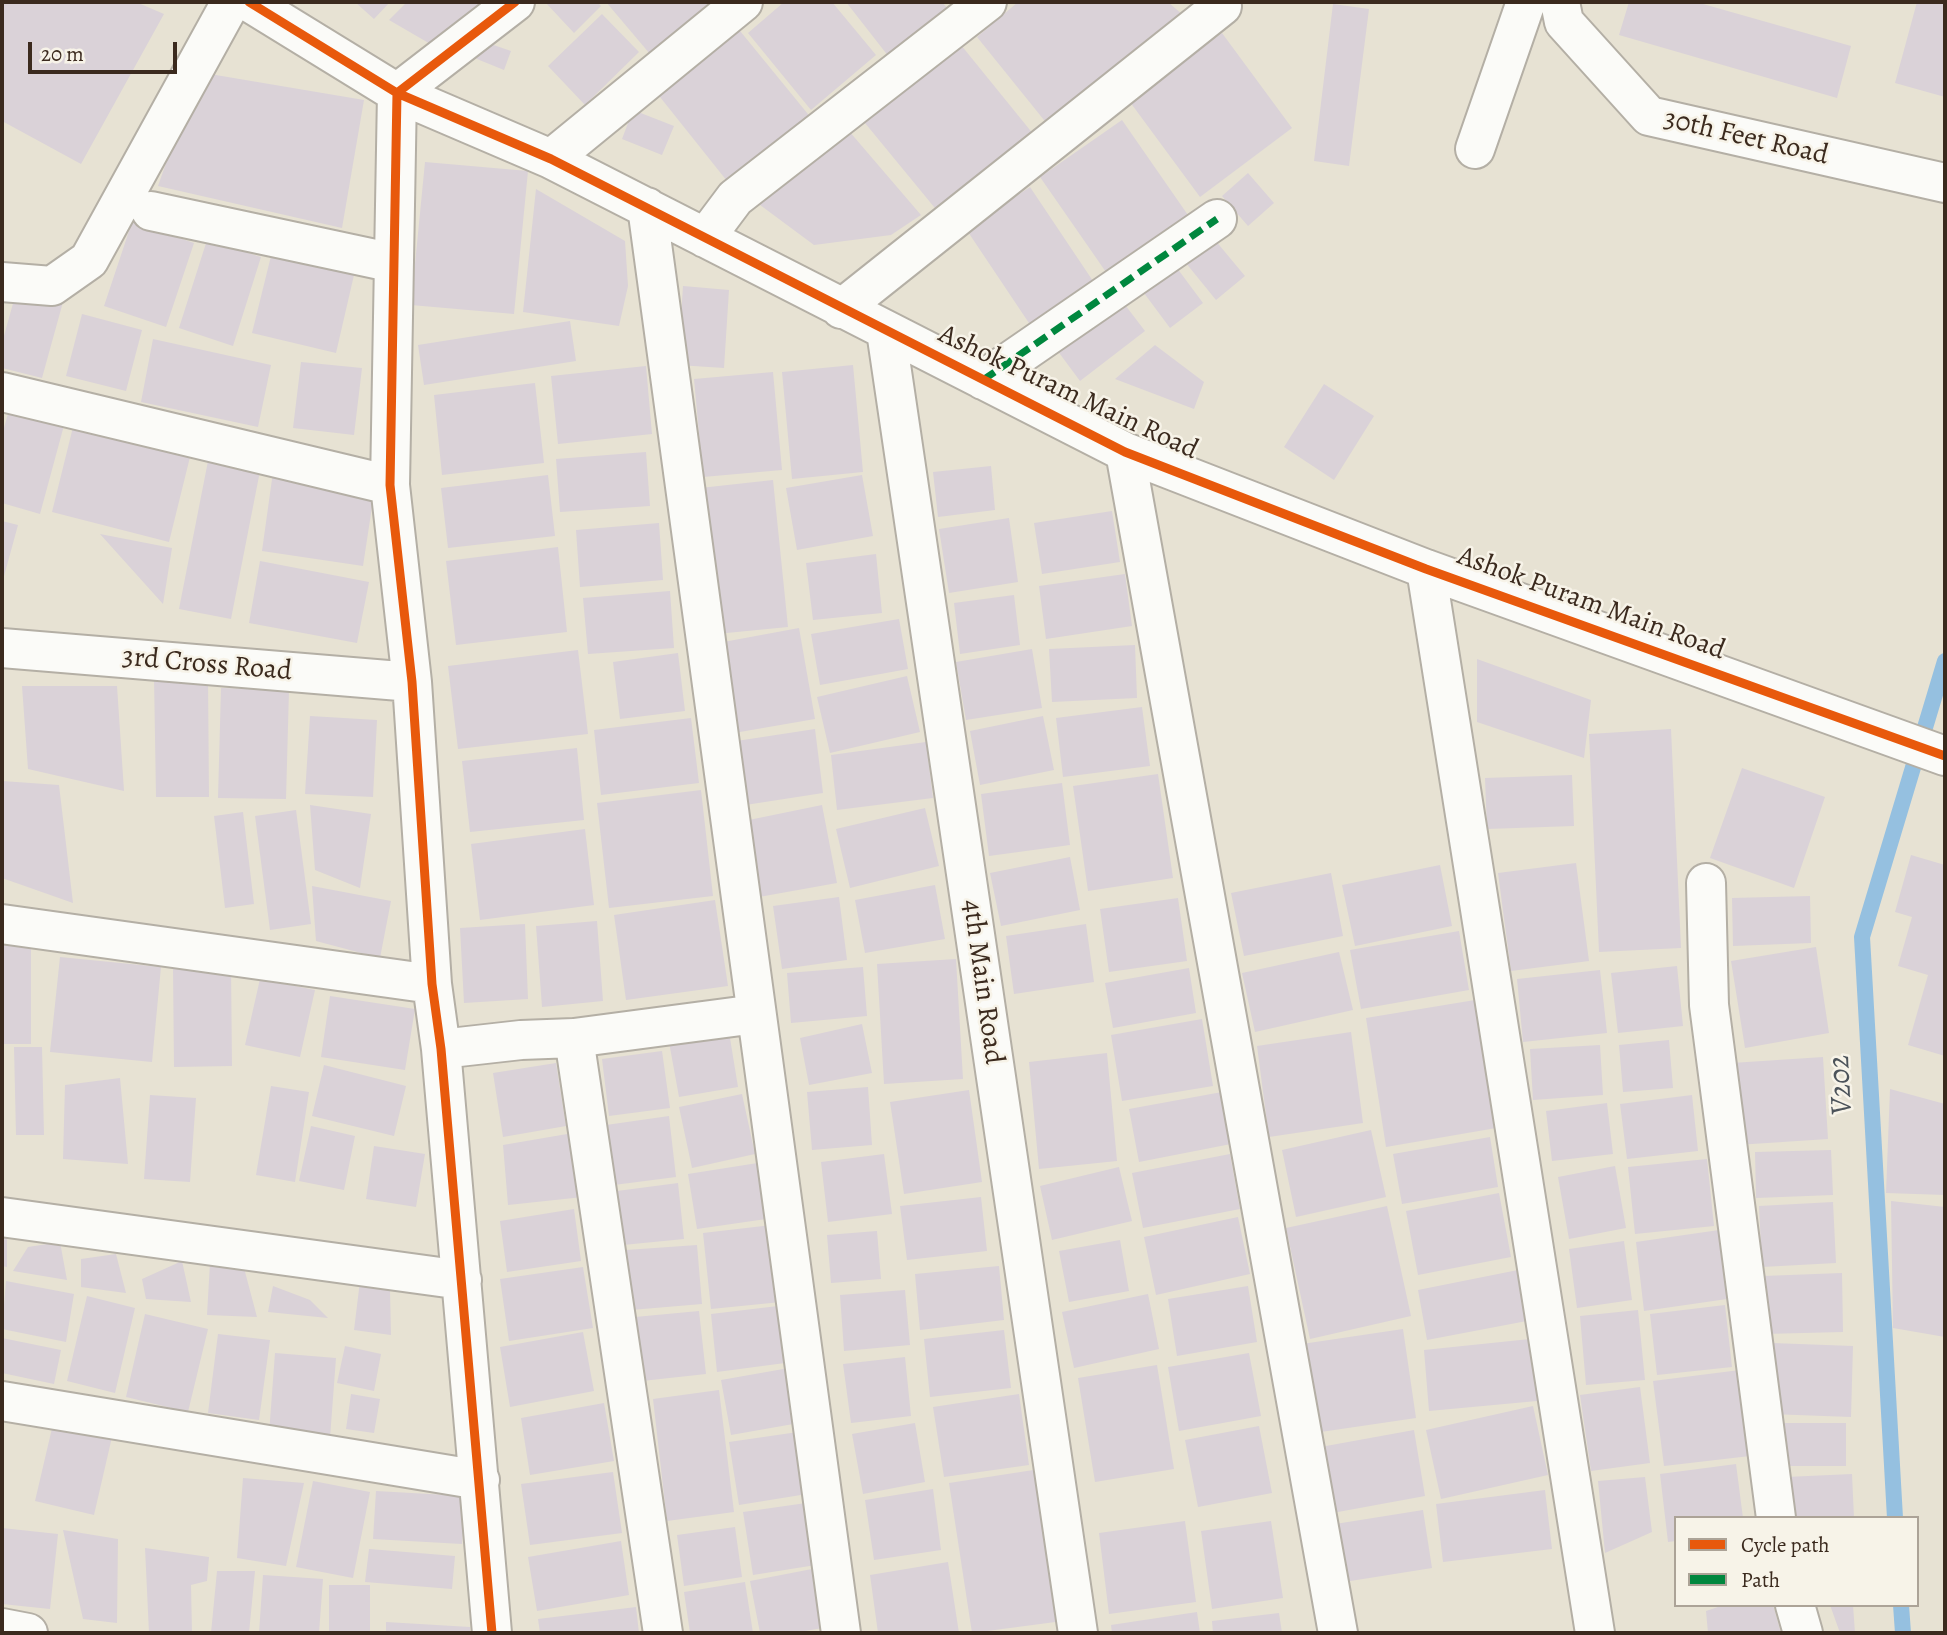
<!DOCTYPE html>
<html>
<head>
<meta charset="utf-8">
<style>
	body { margin:0 }
	#map { position:relative; width:1947px; height:1635px; overflow:hidden; background:#e7e2d3; font-family:Alegreya,serif }
	canvas { display:block }
	.frame { position:absolute; inset:0; border:4px solid #3b2a1e; pointer-events:none }
	.legend { position:absolute; left:1674px; top:1516px; width:245px; height:91px; box-sizing:border-box; background:#f7f3e8; border:2px solid #aca397; margin:0; padding:9px 12px; list-style:none; font-size:21px; color:#3b2a1e }
	.legend li { display:flex; align-items:center; gap:14px; height:35px }
	.legend b { width:35px; border:2px solid #aca397 }
	.scale { position:absolute; left:28px; top:42px; width:149px; height:32px; box-sizing:border-box; border:4px solid #3b2a1e; border-top:0; padding-left:9px; font-size:21px; line-height:24px; white-space:nowrap; color:#3b2a1e; -webkit-text-stroke:5px #f7f3e8; paint-order:stroke }
</style>
</head>
<body>
<div id="map">
<canvas width="1947" height="1635"></canvas>
<div class="frame"></div>
<ul class="legend">
<li><b style="height:9px;background:#e8590c"></b>Cycle path</li>
<li><b style="height:9px;background:#00873e"></b>Path</li>
</ul>
<div class="scale">20 m</div>
</div>
<script>
const g = document.querySelector('canvas').getContext('2d');
g.lineJoin = 'round';
function strokePath(path, color, width, dash) { g.strokeStyle = color; g.lineWidth = width; g.lineCap = dash ? 'butt' : 'round'; g.setLineDash(dash || []); g.stroke(path); }
function paint(path, color) { g.fillStyle = color; g.fill(path, 'evenodd'); }
function write(font, color, halo, rows, align = 'center') {
  g.font = font + ' Alegreya,serif'; g.lineWidth = 5; g.setLineDash([]); g.textBaseline = 'middle'; g.strokeStyle = halo; g.fillStyle = color; for (const [text, x, y, turn = 0] of rows) {
    g.save(); g.translate(x, y); g.rotate((+turn || 0) * Math.PI / 180); g.textAlign = isNaN(turn) ? turn : align; if (halo) g.strokeText(text, 0, 0); g.fillText(text, 0, 0); g.restore();
  }
}
const stream = new Path2D(`
	M1895,1518l-33,-581 83,-276
	M1901,1605l2,28`);
const building = new Path2D(`
	M2,2h134l28,12 -83,150 -79,-43z
	M355,2h35l-16,17z
	M407,2h84l-52,47 -50,-29z
	M545,2h52l4,4 -27,27z
	M606,2h104l-60,52z
	M784,2h48l44,53 -65,55 -63,-77z
	M846,2h96l6,7 -59,48z
	M1018,2h150l15,13 -135,110 -71,-88z
	M1629,2h67l155,44 -14,52 -218,-63z
	M1917,2h28v95l-50,-14z
	M1333,4l36,5 -20,157 -35,-5z
	M602,14l37,38 -54,53 -37,-39z
	M736,26l76,93 -81,67 -75,-94z
	M1222,33l70,95 -92,69 -70,-95z
	M479,40l32,11 -7,19 -32,-13z
	M961,45l73,90 -95,78 -74,-90z
	M198,72l166,28 -22,128 -184,-42z
	M633,110l41,16 -12,29 -40,-16z
	M1122,120l68,98 -82,57 -68,-98z
	M843,124l78,91 -30,20 -77,10 -62,-46z
	M425,162l103,9 -14,143 -103,-9z
	M1248,173l26,30 -26,23 -26,-30z
	M1030,187l71,106 -64,42 -71,-106z
	M536,189l89,52 3,45 -9,40 -96,-14z
	M132,222l62,21 -28,84 -62,-21z
	M1210,234l35,42 -29,24 -35,-43z
	M207,240l54,17 -28,89 -54,-18z
	M271,256l83,19 -18,78 -84,-20z
	M1171,260l32,43 -33,25 -32,-43z
	M683,286l46,4 -5,78 -46,-3z
	M17,289l46,13 -21,76 -40,-10v-25z
	M1119,297l26,34 -65,50 -26,-35z
	M82,314l60,16 -16,61 -60,-15z
	M570,321l6,40 -152,24 -6,-40z
	M153,339l118,26 -13,62 -117,-25z
	M1155,345l49,37 -10,27 -79,-30z
	M301,362l61,6 -8,67 -61,-7z
	M853,365l10,107 -71,7 -10,-107z
	M646,366l6,68 -94,10 -7,-68z
	M773,372l9,98 -79,7 -9,-98z
	M535,383l9,80 -102,12 -8,-80z
	M1324,384l50,32 -40,64 -50,-33z
	M11,403l55,15 -26,96 -38,-11v-68z
	M74,423l117,30 -22,89 -117,-30z
	M646,452l4,54 -90,6 -4,-53z
	M208,461l52,10 -29,148 -52,-10z
	M991,466l4,44 -57,7 -5,-45z
	M273,472l102,15 -12,79 -101,-15z
	M548,475l7,61 -107,12 -7,-60z
	M862,475l11,61 -76,14 -11,-62z
	M773,480l15,147 -82,8 -15,-146z
	M1112,511l8,51 -78,12 -8,-51z
	M1009,518l9,64 -69,11 -10,-64z
	M2,521l16,4 -15,55h-1z
	M659,523l4,57 -83,7 -4,-57z
	M100,534l72,14 -9,56z
	M558,547l9,85 -111,13 -10,-84z
	M876,554l6,59 -69,7 -7,-57z
	M260,561l109,21 -12,61 -108,-20z
	M1125,574l7,52 -86,13 -7,-53z
	M670,591l4,57 -86,6 -5,-56z
	M1014,595l6,50 -60,9 -6,-51z
	M899,619l9,50 -88,16 -9,-51z
	M799,628l16,91 -81,14 -16,-90z
	M1135,645l2,53 -85,4 -3,-53z
	M1032,649l10,59 -76,12 -10,-58z
	M578,650l10,84 -130,15 -10,-83z
	M678,653l7,58 -65,8 -7,-57z
	M1477,659l114,41 -7,58 -107,-36z
	M907,676l13,56 -90,21 -13,-56z
	M154,677h54l1,120h-53z
	M22,686h95l7,105 -96,-22z
	M221,688l68,2 -3,109 -68,-1z
	M1142,707l8,59 -87,11 -7,-59z
	M310,716l67,4 -4,77 -68,-3z
	M1043,716l11,54 -74,15 -10,-54z
	M691,718l8,65 -98,12 -7,-65z
	M815,729l8,64 -84,13 -9,-64z
	M1671,729l10,219 -82,4 -10,-218z
	M926,742l7,56 -96,12 -6,-55z
	M577,748l7,72 -114,12 -8,-71z
	M1742,768l83,29 -31,91 -84,-30z
	M1158,774l15,104 -85,13 -15,-105z
	M1572,775l2,51 -87,3 -2,-51z
	M2,781l57,4 14,118 -71,-25z
	M1062,783l8,62 -81,11 -8,-62z
	M701,790l12,106 -104,12 -12,-105z
	M310,805l61,9 -11,74 -45,-18z
	M822,805l15,78 -78,14 -15,-76z
	M925,808l14,58 -89,22 -14,-59z
	M296,810l15,114 -41,6 -15,-114z
	M243,812l11,92 -29,4 -11,-92z
	M585,829l9,76 -114,15 -9,-76z
	M1911,855l34,10v191l-37,-11 20,-70 -30,-9 14,-49 -17,-5z
	M1070,857l10,53 -79,16 -11,-53z
	M1576,863l13,98 -78,10 -13,-98z
	M1440,865l12,61 -97,20 -13,-61z
	M1331,873l12,63 -99,20 -13,-63z
	M935,885l10,54 -80,14 -10,-53z
	M312,886l79,15 -11,57 -64,-17z
	M1810,896l1,47 -78,3 -1,-48z
	M839,897l8,63 -65,9 -9,-63z
	M1178,898l9,63 -78,11 -9,-63z
	M715,900l13,86 -102,14 -12,-85z
	M597,921l6,80 -61,6 -6,-81z
	M525,924l3,75 -64,4 -4,-75z
	M1086,924l8,58 -80,12 -8,-58z
	M1459,931l10,59 -108,19 -11,-59z
	M2,941h29v103h-29z
	M1816,947l13,86 -84,15 -14,-87z
	M1339,952l14,58 -98,22 -13,-59z
	M60,957l101,10 -9,95 -102,-10z
	M956,959l7,120 -79,5 -7,-120z
	M1677,966l6,60 -65,7 -7,-60z
	M231,967l1,99 -58,1 -1,-99z
	M863,967l4,49 -76,7 -4,-50z
	M1189,968l7,45 -83,15 -8,-45z
	M1600,970l7,63 -84,9 -6,-63z
	M260,979l55,11 -15,67 -55,-12z
	M330,996l85,13 -10,61 -84,-13z
	M1481,999l21,128 -116,20 -20,-129z
	M1202,1019l11,67 -91,15 -11,-66z
	M862,1024l10,49 -63,12 -9,-47z
	M729,1032l9,55 -59,10 -10,-55z
	M1351,1032l12,91 -94,14 -12,-91z
	M1669,1040l4,48 -50,4 -4,-47z
	M1600,1045l3,50 -70,5 -3,-51z
	M14,1047h28l2,88h-28z
	M662,1051l8,57 -61,8 -7,-57z
	M1107,1053l10,108 -78,8 -10,-107z
	M1823,1057l5,82 -91,6 -5,-82z
	M556,1063l10,63 -63,11 -10,-64z
	M324,1065l82,21 -12,50 -82,-20z
	M120,1078l8,86 -65,-5 2,-74z
	M271,1086l38,6 -14,90 -39,-7z
	M868,1087l4,58 -60,5 -5,-58z
	M1890,1089l55,15v91l-59,-2z
	M969,1090l13,92 -78,12 -14,-92z
	M1222,1092l9,52 -92,18 -10,-53z
	M742,1094l13,60 -63,14 -13,-61z
	M150,1095l46,3 -6,84 -46,-3z
	M1692,1095l6,56 -71,8 -7,-55z
	M1607,1103l6,51 -61,7 -6,-50z
	M669,1116l7,61 -62,8 -8,-60z
	M311,1126l44,10 -11,54 -45,-9z
	M1371,1130l15,67 -90,20 -14,-67z
	M573,1133l10,64 -75,8 -5,-60z
	M1490,1137l8,50 -96,17 -9,-50z
	M374,1146l51,8 -9,53 -50,-8z
	M1831,1150l2,45 -77,3 -1,-46z
	M884,1154l8,60 -64,8 -7,-60z
	M1230,1154l10,55 -97,19 -11,-55z
	M1707,1159l7,67 -79,8 -7,-67z
	M764,1162l9,56 -76,11 -9,-55z
	M1615,1166l11,62 -57,11 -11,-62z
	M1119,1167l13,54 -80,19 -12,-54z
	M678,1183l6,56 -61,6 -6,-54z
	M1499,1193l12,64 -93,18 -12,-64z
	M981,1197l6,54 -80,9 -7,-54z
	M1891,1201l54,6v130l-52,-9z
	M1833,1202l3,61 -74,4 -3,-61z
	M1387,1206l24,110 -101,23 -24,-111z
	M574,1209l7,52 -74,11 -7,-51z
	M1238,1217l12,57 -94,21 -12,-58z
	M772,1225l9,77 -70,7 -8,-76z
	M1719,1230l8,69 -83,12 -8,-69z
	M877,1231l4,48 -50,4 -4,-48z
	M7,1235v32l-5,-1v-30z
	M1120,1240l9,51 -60,11 -10,-51z
	M1624,1241l8,59 -55,8 -8,-59z
	M60,1242l7,38 -54,-9 15,-24z
	M697,1245l5,59 -71,6 -5,-60z
	M116,1254l10,39 -45,-6v-28z
	M182,1261l9,41 -45,-3 -4,-20z
	M210,1263l34,5 13,49 -50,-2z
	M999,1266l5,54 -84,10 -5,-56z
	M583,1267l10,61 -84,13 -9,-62z
	M1523,1269l9,51 -105,20 -9,-50z
	M1842,1273l1,59 -79,2 -1,-58z
	M6,1281l68,13 -8,48 -64,-13z
	M360,1281l30,9 1,45 -37,-5z
	M273,1286l37,14 18,18 -60,-6z
	M1248,1286l9,56 -80,14 -9,-57z
	M905,1290l5,55 -66,6 -4,-56z
	M1148,1294l11,55 -85,19 -12,-56z
	M87,1296l48,12 -20,85 -48,-12z
	M1725,1305l7,62 -75,8 -7,-61z
	M778,1306l7,57 -68,9 -6,-58z
	M1638,1310l7,70 -59,5 -6,-69z
	M699,1311l7,63 -64,7 -7,-64z
	M145,1314l63,15 -20,83 -62,-15z
	M1403,1329l13,89 -102,15 -12,-89z
	M1004,1330l7,58 -81,9 -6,-58z
	M583,1332l11,59 -84,16 -10,-60z
	M218,1334l52,6 -11,80 -51,-7z
	M2,1338l59,12 -7,34 -52,-11z
	M1530,1339l7,62 -108,10 -5,-61z
	M1772,1343l81,3 -2,71 -81,-3z
	M345,1346l36,8 -7,37 -37,-8z
	M275,1353l61,5 -6,80 -61,-4z
	M1249,1353l12,63 -82,15 -11,-64z
	M905,1357l6,59 -60,7 -8,-59z
	M1157,1365l17,104 -79,13 -17,-104z
	M789,1368l10,55 -68,12 -10,-55z
	M1740,1370l10,86 -86,10 -11,-85z
	M1640,1387l10,76 -59,8 -11,-76z
	M719,1390l15,122 -67,9 -14,-122z
	M351,1394l29,5 -6,34 -28,-4z
	M1019,1394l10,71 -85,12 -11,-70z
	M604,1403l10,58 -84,14 -9,-57z
	M1533,1406l15,69 -107,24 -15,-69z
	M915,1423l10,59 -62,12 -11,-60z
	M1780,1423h66v43h-65z
	M53,1424l59,13 -18,78 -59,-14z
	M1259,1426l13,67 -74,14 -13,-67z
	M1414,1430l11,66 -98,18 -12,-66z
	M798,1432l9,62 -68,11 -10,-63z
	M1736,1464l7,54h-67v23l-8,1 -8,-68z
	M1040,1469l23,152 -91,12 -23,-150z
	M613,1472l9,61 -92,12 -9,-61z
	M1852,1474l2,44h-67l-1,-41z
	M1645,1477l7,55 -47,21 -7,-72z
	M243,1478l61,5 -18,83 -49,-8z
	M313,1481l57,11 -17,86 -57,-11z
	M933,1489l8,61 -67,10 -9,-60z
	M1545,1490l7,59 -109,13 -7,-58z
	M376,1491l89,5 -3,48 -89,-5z
	M806,1503l10,62 -63,10 -10,-63z
	M1423,1510l9,58 -94,15 -9,-58z
	M1185,1521l11,81 -87,12 -10,-81z
	M1271,1521l12,77 -71,11 -11,-78z
	M735,1527l7,50 -58,9 -7,-51z
	M2,1528l56,6 -8,75 -48,-5z
	M63,1530l55,9 -1,84 -34,-4z
	M621,1541l8,54 -92,16 -9,-54z
	M145,1548l64,9 -2,24 -16,4 1,48h-43z
	M369,1549l86,7 -3,33 -87,-7z
	M948,1562l11,71h-81l-8,-58z
	M812,1569l11,59 -30,5h-33l-10,-52z
	M217,1571h38l-6,62h-38z
	M263,1575l60,4 -4,54h-60z
	M745,1582l8,51h-63l-6,-41z
	M329,1585h41v48h-41z
	M1724,1605h49l8,28h-73l-2,-22z
	M1830,1605h23l2,28h-15z
	M636,1607l3,26h-99l-2,-14z
	M1197,1612l3,21h-88l-1,-8z
	M1279,1613l3,20h-69l-1,-12z
	M386,1622l84,5v6h-84z`);
const minor = new Path2D(`
	M249,2l148,91 154,66 574,293 301,117 519,187
	M1560,2l4,20 85,94 296,67
	M1475,149l51,-147
	M551,159l192,-157
	M647,207l194,1426
	M151,211l243,52
	M705,238l30,-40 252,-196
	M2,282l50,4 37,-26 142,-258
	M841,309l381,-303 -7,-4
	M886,331l192,1302
	M983,380l234,-161
	M2,392l388,93
	M1125,452l213,1181
	M1426,569l169,1064
	M2,648l410,34
	M1706,883l3,122 67,513
	M2,924l430,60
	M574,1038l182,-24
	M441,1049l80,-9 53,-2 89,595
	M2,1217l460,63
	M2,1401l478,79
	M1795,1605l8,28
	M2,1628l26,5
	M492,1633l-51,-584 -9,-65 -20,-302 -22,-197 7,-392 118,-91`);
const quiet = new Path2D(`
	M983,380l234,-161`);
const cycleway = new Path2D(`
	M249,2l148,91 154,66 574,293 301,117 519,187
	M492,1633l-51,-584 -9,-65 -20,-302 -22,-197 7,-392 118,-91`);
const streetNames = [
	["30th Feet Road",1746,138,13],
	["Ashok Puram Main Road",1068,393,25],
	["Ashok Puram Main Road",1591,604,20],
	["3rd Cross Road",207,665,5],
	["4th Main Road",982,982,82]
];
const waterNames = [
	["V202",1842,1085,-93]
];
strokePath(stream, '#95c0e0', 16);
paint(building, '#dad2d8');
strokePath(minor, '#b4afa5', 42);
strokePath(minor, '#fbfbf8', 38);
strokePath(quiet, '#00873e', 7, [14, 7]);
strokePath(cycleway, '#e8590c', 9);
write('28px', '#3b2a1e', '#f7f3e8', streetNames);
write('italic 30px', '#4c535a', '#f7f3e8', waterNames);
</script>
</body>
</html>
